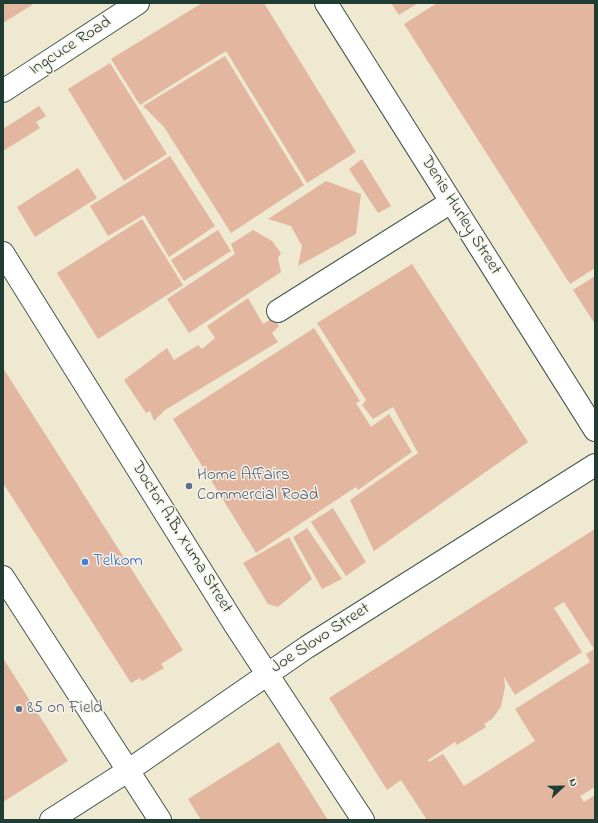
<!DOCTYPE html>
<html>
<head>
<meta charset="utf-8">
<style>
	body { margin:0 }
	#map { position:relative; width:598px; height:823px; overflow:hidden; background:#f0e9d1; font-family:"Indie Flower",sans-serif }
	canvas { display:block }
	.frame { position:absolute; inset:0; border:4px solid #1f3d34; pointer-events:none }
	.north { position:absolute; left:542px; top:767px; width:40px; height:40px; -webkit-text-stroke:3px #f7f3e8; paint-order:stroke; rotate:68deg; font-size:11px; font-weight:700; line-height:16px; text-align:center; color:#1f3d34 }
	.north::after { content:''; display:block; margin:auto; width:14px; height:18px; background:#1f3d34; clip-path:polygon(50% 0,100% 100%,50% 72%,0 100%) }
</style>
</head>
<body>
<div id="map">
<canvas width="598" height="823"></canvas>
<div class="frame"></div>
<div class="north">N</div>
</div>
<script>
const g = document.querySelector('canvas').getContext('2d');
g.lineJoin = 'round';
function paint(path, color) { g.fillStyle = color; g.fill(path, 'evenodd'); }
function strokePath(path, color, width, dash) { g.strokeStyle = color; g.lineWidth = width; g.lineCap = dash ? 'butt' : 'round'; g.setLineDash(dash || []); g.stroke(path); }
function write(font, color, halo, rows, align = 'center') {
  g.font = font + ' "Indie Flower",sans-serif'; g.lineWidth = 3; g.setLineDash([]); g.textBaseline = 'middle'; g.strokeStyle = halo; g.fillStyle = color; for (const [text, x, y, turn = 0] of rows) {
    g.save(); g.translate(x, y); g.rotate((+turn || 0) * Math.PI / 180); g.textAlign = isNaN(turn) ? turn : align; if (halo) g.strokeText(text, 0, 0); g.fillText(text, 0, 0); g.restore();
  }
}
const building = new Path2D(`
	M3,3h32l-32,20z
	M202,3h62l92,149 -49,31 -81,-132 -86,54 -29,-46z
	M391,3h27l-19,12z
	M437,3h158v265l-25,16 -166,-260z
	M225,56l79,129 -73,48 -67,-106 -21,-21z
	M110,63l57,91 -43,27 -56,-92z
	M39,106l7,10 -10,6 4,6 -37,23v-22z
	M170,156l45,70 -46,31 -25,-42 -36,21 -18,-30z
	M362,159l29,47 -13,7 -29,-44z
	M78,168l19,30 -62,39 -18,-30z
	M326,181l35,13 -5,40 -58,32 4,-20 -11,-20 -23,-7z
	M142,219l41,66 -85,54 -41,-66z
	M218,230l13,21 -47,30 -13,-21z
	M253,230l19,11 9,12 -3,5 3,14 -92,61 -22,-34 68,-45 -4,-10z
	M412,264l116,178 -154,109 -24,-51 68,-47 -25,-46 -20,12 -11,-14 4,-5 -49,-77z
	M595,276v48l-22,-34z
	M248,298l15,26 11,-7 5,9 -7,7 6,9 -113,68 -11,11 -4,-10 -4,2 -22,-33 43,-32 7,12 24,-15 4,4 13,-11 -8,-12z
	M314,328l46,73 -4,2 15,24 18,-13 23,38 -54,38 -2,-3 -100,66 -83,-134z
	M3,368l180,282 -22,14 3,4 -22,13 -2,-3 -9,5 -128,-200z
	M333,508l33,54 -20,14 -35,-54z
	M307,528l35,51 -20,10 -29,-52z
	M595,529v258l-15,9 4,6 11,-7v25h-168l-26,-40 -14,10 -58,-92zM564,602l30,47 -8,5 4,8 -75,47 20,32 -71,45 -21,-32 -14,8 -1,-2 27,-18 2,3 29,-18 -2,-3 8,-5 9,-12 4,-20 -1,-10 11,18 67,-43 -28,-44z
	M289,537l23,42 -34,28 -10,-3 -25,-41z
	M3,658l65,103 -65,41z
	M279,742l49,78h-127l-13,-21z`);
const minor = new Path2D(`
	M326,3l269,427
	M3,91l135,-88
	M278,311l173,-109`);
const major = new Path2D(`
	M3,253l232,372 128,195
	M3,577l157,243
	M51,820l78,-50 178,-123 288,-182`);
const markers = [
	[189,486,4,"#5c6f8a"],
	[85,562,4,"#3f7fe0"],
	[19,709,4,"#5c6f8a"]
];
const streetNames = [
	["Ingcuce Road",71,47,-33],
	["Denis Hurley Street",460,216,58],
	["Doctor A.B. Xuma Street",181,538,58],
	["Joe Slovo Street",321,639,-33]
];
const serviceNames = [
	["Home Affairs",197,476],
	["Commercial Road",197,496],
	["85 on Field",27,709]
];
const shopNames = [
	["Telkom",93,562]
];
paint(building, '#e3b6a0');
strokePath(minor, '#3e574c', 24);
strokePath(major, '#3e574c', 24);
strokePath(minor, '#fff', 22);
strokePath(major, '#fff', 22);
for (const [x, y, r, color] of markers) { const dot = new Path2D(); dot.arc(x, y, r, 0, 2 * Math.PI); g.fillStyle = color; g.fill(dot); strokePath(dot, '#f7f3e8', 1.5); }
write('17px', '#1f3d34', '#f7f3e8', streetNames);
write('17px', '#4e5e75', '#f7f3e8', serviceNames, 'left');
write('17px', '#366cbe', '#f7f3e8', shopNames, 'left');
</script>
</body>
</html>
